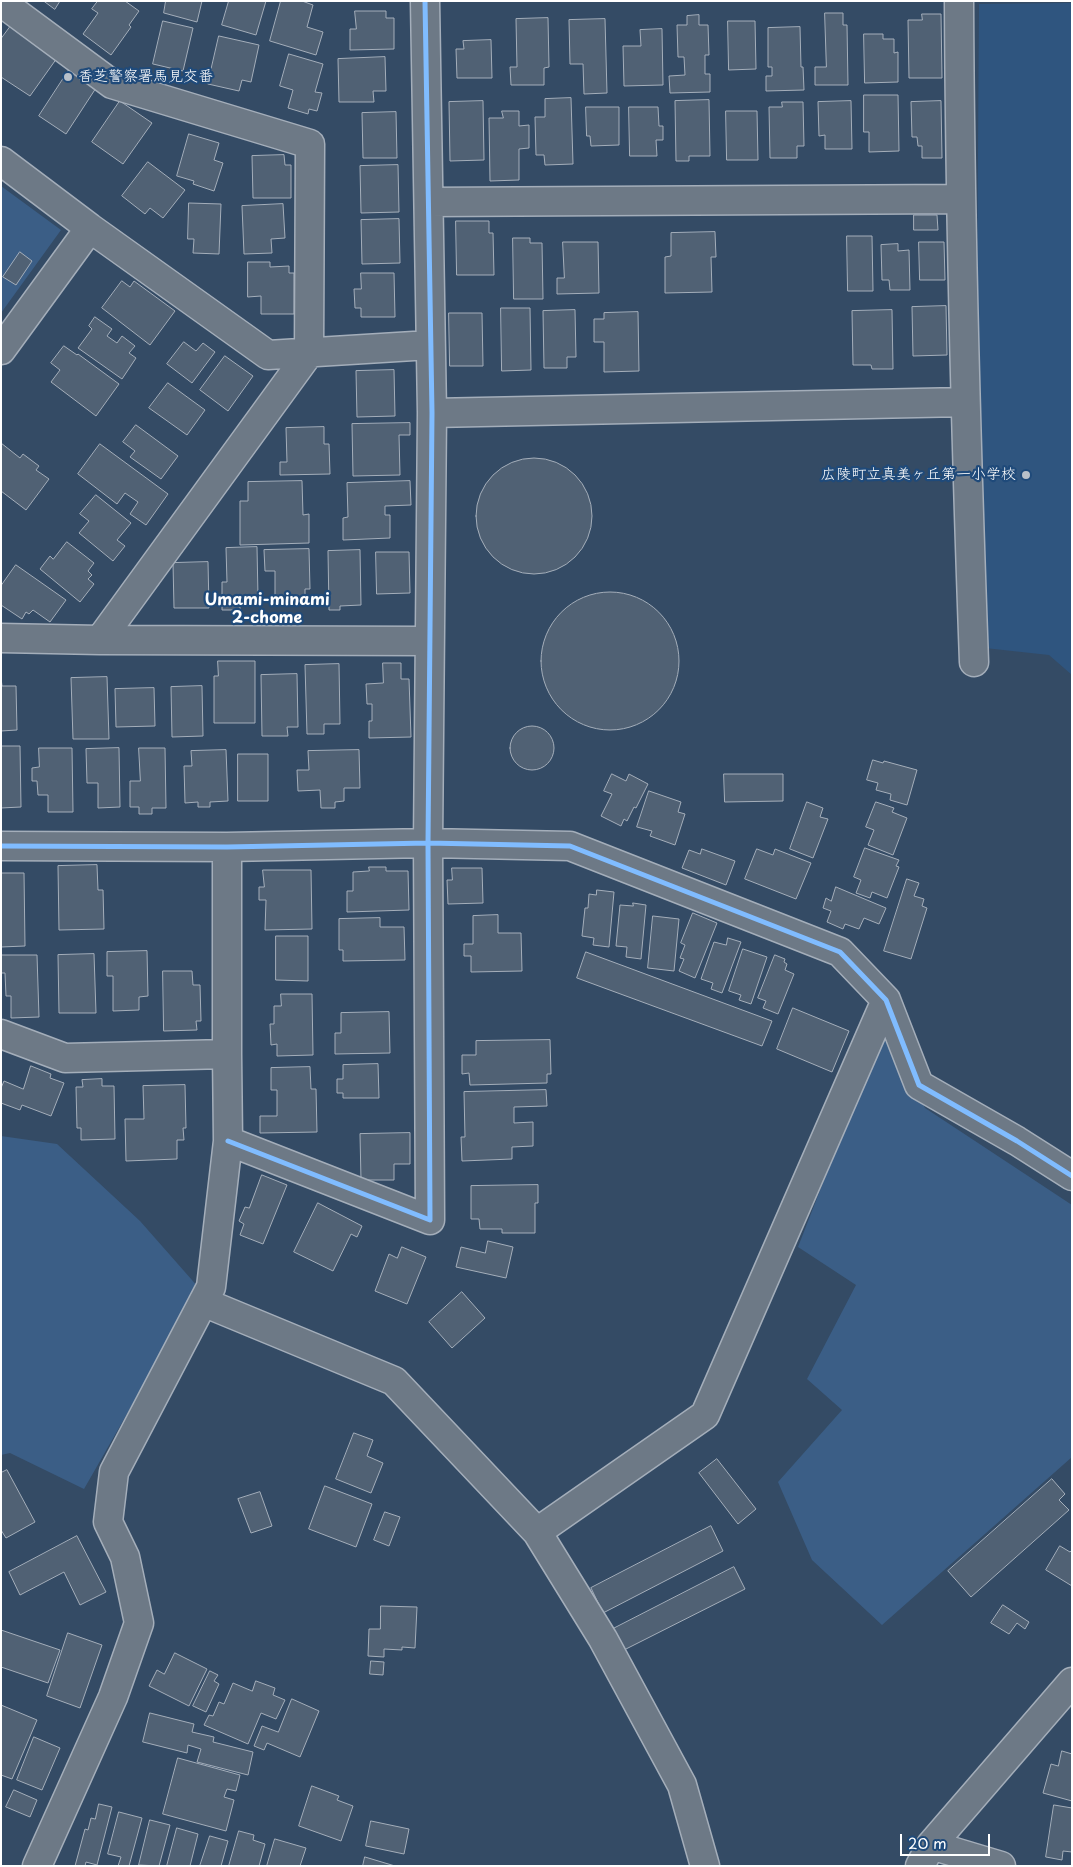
<!DOCTYPE html>
<html>
<head>
<meta charset="utf-8">
<style>
	body { margin:0 }
	#map { position:relative; width:1073px; height:1867px; overflow:hidden; background:#344b65; font-family:"Playpen Sans",sans-serif }
	canvas { display:block }
	.frame { position:absolute; inset:0; border:2px solid #fff; pointer-events:none }
	.scale { position:absolute; left:900px; top:1834px; width:90px; height:22px; box-sizing:border-box; border:2px solid #fff; border-top:0; padding-left:6px; font-size:15px; line-height:18px; white-space:nowrap; color:#fff; -webkit-text-stroke:4px #1f4a7a; paint-order:stroke }
</style>
</head>
<body>
<div id="map">
<canvas width="1073" height="1867"></canvas>
<div class="frame"></div>
<div class="scale">20 m</div>
</div>
<script>
const g = document.querySelector('canvas').getContext('2d');
g.lineJoin = 'round';
function paint(path, color) { g.fillStyle = color; g.fill(path, 'evenodd'); }
function strokePath(path, color, width, dash) { g.strokeStyle = color; g.lineWidth = width; g.lineCap = dash ? 'butt' : 'round'; g.setLineDash(dash || []); g.stroke(path); }
function write(font, color, halo, rows, align = 'center') {
  g.font = font + ' "Playpen Sans","Klee One",sans-serif'; g.lineWidth = 4.5; g.setLineDash([]); g.textBaseline = 'middle'; g.strokeStyle = halo; g.fillStyle = color; for (const [text, x, y, turn = 0] of rows) {
    g.save(); g.translate(x, y); g.rotate((+turn || 0) * Math.PI / 180); g.textAlign = isNaN(turn) ? turn : align; if (halo) g.strokeText(text, 0, 0); g.fillText(text, 0, 0); g.restore();
  }
}
const built = new Path2D(`
	M1072,3v672l-23,-20 -64,-7 -8,-346 2,-298z`);
const green = new Path2D(`
	M1,186l60,44 -60,83z
	M879,1039l14,5 32,64 147,97v252l-190,168 -70,-65 -34,-78 64,-72 -35,-31 49,-94 -58,-38z
	M1,1136l56,8 83,77 59,67 -115,201 -74,-36 -9,2z`);
const building = new Path2D(`
	M44,1h16l-5,8z
	M98,1h27l14,10 -10,14 2,2 -20,28 -28,-21 15,-21 -6,-4z
	M166,1h36l-5,21 -33,-9z
	M229,1h37l-10,34 -34,-10z
	M281,1h21l11,4 -6,22 16,5 -7,23 -46,-14z
	M355,11h31v7h8v31l-44,1v-21h6z
	M825,13h18v12h4l1,60h-33v-18h11z
	M922,14h19l1,64h-33l-1,-58h14z
	M699,15v10h9l1,30h-4v19h5v18l-40,1 -1,-17 16,-1 -1,-18h-6l-1,-32h10v-9z
	M548,18l1,49 -5,1v17h-33l-1,-18h7l-1,-48z
	M605,19l2,74 -23,1 -1,-30h-13l-1,-44z
	M163,21l30,7 -10,43 -30,-7z
	M728,21h27l1,48 -27,1z
	M13,23l44,35 -27,38 -29,-19v-38z
	M800,27l1,40h2l1,23 -38,1v-15h6v-9h-4v-39z
	M662,29l1,56 -39,1 -1,-40h18l-1,-16z
	M864,34h19v5h11v14l4,-1v30l-33,1z
	M219,36l40,9 -8,37 -9,-2 -3,11 -31,-7z
	M491,40l1,38h-35l-1,-29h8l-1,-8z
	M289,54l34,10 -8,28 7,1 -5,18 -8,-2 -1,5 -20,-6 5,-18 -13,-4z
	M385,57l1,34h-13l1,11h-35l-1,-43z
	M69,70l27,18 -30,46 -27,-18z
	M864,95h34l1,56 -30,1v-20h-5z
	M571,98l2,66 -28,1 -1,-10h-8l-1,-38h10v-18z
	M709,100l1,56h-21v5h-13l-1,-60z
	M120,101l32,22 -29,41 -31,-22z
	M483,101l1,59 -34,1 -1,-59z
	M851,101l1,48h-27v-14l-6,1 -1,-34z
	M941,101l1,57h-20v-12h-4l-1,-9h-5l-1,-35z
	M782,102h21l1,44h-7v12h-27l-1,-51h13z
	M586,107h33v38l-28,1 -1,-10h-3z
	M629,107h29l1,19h4v14h-7l1,16h-27z
	M502,111h17v15l10,-1v23l-10,1v31l-29,1 -1,-63h14z
	M726,111h31l1,49h-31z
	M396,112l1,46h-34l-1,-45z
	M189,134l30,9 -5,17 9,3 -9,28 -21,-7 1,-3 -17,-5z
	M284,155l1,10h6v33h-38l-1,-42z
	M148,162l37,28 -22,28 -13,-10 -5,6 -23,-18z
	M398,165l1,47 -38,1 -1,-47z
	M189,203l32,1 -2,50 -26,-1 1,-14h-6z
	M283,204l2,34 -14,1 1,14 -28,1 -2,-48z
	M914,215h23l1,15h-24z
	M399,219l1,44 -38,1 -1,-44z
	M456,221h33v12h4l1,42h-37z
	M715,232l1,25h-5l1,35 -47,1v-36l6,-1v-23z
	M847,236h25l1,55h-25z
	M513,238h17v5h12l1,56h-29z
	M563,242h35l1,51 -42,1v-16h7z
	M919,242h25l1,38h-25z
	M898,244v7l11,-1 1,40h-20l-1,-10h-7l-1,-35z
	M20,252l12,9 -16,24 -13,-8z
	M248,262h22v5l19,-1v7h5v41h-33v-18l-13,1z
	M361,273h33l1,44h-34v-9h-6l-1,-19h7z
	M122,281l8,6 4,-6 41,30 -25,34 -48,-37z
	M946,306l1,49 -34,1 -1,-49z
	M501,308h29l1,62 -29,1z
	M575,310l1,47h-9v11h-23l-1,-57z
	M892,310l1,59h-21l-1,-4h-18l-1,-54z
	M638,312l1,59 -35,1v-30h-10v-23h10v-6z
	M449,313h33l1,53h-33z
	M95,317l17,12 -5,7 10,7 5,-7 13,10 -6,7 7,5 -14,21 -44,-31 14,-19 -3,-3z
	M184,342l12,9 7,-8 12,9 -23,31 -25,-19z
	M64,346l13,9 1,-1 41,30 -23,32 -45,-34 9,-12 -9,-7z
	M225,356l28,20 -25,35 -28,-21z
	M394,370l1,46 -38,1 -1,-46z
	M168,383l37,27 -18,25 -38,-27z
	M410,423v12h-11l1,40 -47,1 -1,-52z
	M136,425l42,31 -17,23 -31,-22 5,-6 -12,-9z
	M324,427v17h5l1,30 -50,1v-13h7l-1,-34z
	M1,443l19,15 3,-4 16,12 -3,4 13,9 -23,31 -25,-19z
	M100,444l68,50 -22,31 -16,-11 8,-12 -13,-9 -8,11 -39,-30z
	M476 516a58 58 0 1 1 116 0a58 58 0 1 1-116 0Z
	M302,481l1,34 6,-1v29l-69,2v-44h8v-19z
	M410,481l1,24 -26,1v9h5v23l-47,2v-22l5,-1 -1,-34z
	M96,495l35,28 -14,17 8,6 -12,15 -34,-28 10,-12 -9,-7z
	M67,542l27,21 -6,8 4,4 -4,4 6,5 -14,18 -40,-33 10,-13 3,3z
	M257,547l1,50h-4v6l-14,1v6h-18v-28h5l-1,-34z
	M309,549l1,40h-5v10h-30v-28h-10l-1,-21z
	M360,550l1,55 -21,1v4h-11l-1,-59z
	M376,552h33l1,41 -33,1z
	M208,562l1,46h-35l-1,-45z
	M16,565l50,35 -16,22 -17,-12 -4,4 -3,-2 -4,7 -21,-14v-19z
	M541 661a69 69 0 1 1 138 0a69 69 0 1 1-138 0Z
	M218,661h37v62h-41v-47h4z
	M383,663h18v16h8l2,58 -42,1v-17h3v-17h-5l-1,-20 17,-1z
	M339,664l1,60h-16v10h-17l-2,-69z
	M297,674l1,53h-11l1,9h-26l-1,-61z
	M107,677l2,62h-36l-2,-61z
	M1,678l1,8h14l1,44 -16,1z
	M202,686l1,50 -31,1 -1,-50z
	M154,688l1,38 -39,1 -1,-38z
	M510 748a22 22 0 1 1 44 0a22 22 0 1 1-44 0Z
	M1,746h19l1,61 -20,1z
	M39,748h33l1,64h-25v-17h-10l-1,-14h-5v-13l7,-1z
	M119,748l1,59 -22,1v-25h-11l-1,-34z
	M139,748h26l1,60h-14v6h-13v-7h-9v-26h10z
	M226,750l2,51 -18,1v5h-12v-5l-13,1 -1,-37h8l-1,-15z
	M359,750l1,38h-16v13l-9,1v6h-14l-1,-18 -22,1 -1,-21h12l-1,-19z
	M238,754h30v47h-30z
	M873,760l10,3 1,-2 33,9 -10,35 -17,-5 1,-6 -15,-4 2,-7 -11,-3z
	M612,774l14,7 3,-7 19,10 -12,24 -2,-1 -7,14 -3,-2 -3,7 -20,-10 11,-22 -8,-3z
	M724,774h59v27l-58,1z
	M649,791l32,11 -3,10 7,2 -10,31 -25,-9 2,-5 -15,-4z
	M807,802l16,6 -3,9 8,2 -15,39 -23,-9z
	M876,802l18,6 -2,4 15,6 -14,37 -25,-10 6,-15 -8,-3z
	M865,848l34,12 -3,6 3,1 -12,31 -15,-6 -2,6 -14,-5 5,-13 -7,-3z
	M702,849l33,12 -9,24 -44,-17 7,-18 11,4z
	M757,849l16,6 2,-6 36,14 -15,36 -51,-20z
	M97,865l1,25h5l1,39 -45,1 -1,-64z
	M369,867h17v4h22l1,39 -62,2v-21h6v-19l16,-1z
	M452,868h30l1,35 -35,1 -1,-24h5z
	M263,870h48l1,59 -47,1 1,-30h-7v-13h5z
	M1,873h23l1,73 -24,1z
	M907,879l12,4 -5,13 10,3 -2,7 5,2 -16,51 -27,-8z
	M836,887l50,21 -7,16 -15,-6 -5,11 -14,-5 -2,5 -16,-7 4,-11 -8,-3 3,-10 5,3z
	M597,890l17,2 -5,55 -16,-2 1,-7 -12,-2 3,-28h3l1,-14 7,1z
	M633,903l13,2 -5,54 -15,-2 1,-10 -11,-1 4,-41 13,1z
	M693,913l24,10 -22,55 -16,-7 5,-12 -4,-1 5,-13 -4,-2z
	M498,915v18h23l1,38 -51,1v-16h-7v-12h9v-28z
	M653,916l26,3 -5,52 -26,-3z
	M380,918v9h24l1,33 -62,1v-11h-4v-31z
	M276,936h32v45l-32,-1z
	M728,938l13,4 -19,51 -11,-4 2,-6 -12,-4 13,-37 12,3z
	M743,949l24,8 -16,47 -12,-4 2,-5 -12,-4z
	M147,951l1,45 -9,1v13l-26,1v-35h-6v-24z
	M586,952l186,69 -10,25 -185,-68z
	M94,954l2,59h-37l-1,-58z
	M1,955h36l2,62 -28,1v-22h-5l-1,-23h-4z
	M775,955l10,4 -1,3 3,2 -2,6 9,4 -16,40 -15,-6 3,-7 -8,-3z
	M163,971h29l1,14h7l1,36h-5l1,9 -33,1z
	M281,994h31l1,61 -36,1v-12l-6,1 -1,-21h4v-18h7z
	M793,1008l56,23 -17,41 -55,-23z
	M389,1012l1,41 -55,1v-21h6v-20z
	M550,1040l1,34h-4v9l-77,2 -1,-12 -7,1v-19h14v-14z
	M378,1064l1,34h-36v-5h-6v-14h6v-14z
	M31,1066l20,8 -1,4 14,5 -13,33 -29,-11 -2,5 -19,-7v-15l3,-7 19,8z
	M310,1067l1,22h5l1,43 -57,1v-17h17v-26h-6v-22z
	M102,1079v7h12l1,53 -34,1v-12h-4l-1,-41h7l-1,-7z
	M185,1085l1,43h-3l1,12h-7v19l-51,2 -1,-42h19l-1,-33z
	M546,1090l1,16 -33,1v16l19,-1v24l-21,1v12l-50,2 -1,-24h4l-1,-45z
	M410,1133v31h-16v16h-33l-1,-46z
	M262,1175l25,10 -24,59 -23,-9 4,-11 -5,-3 6,-14 4,1z
	M538,1185v18h-3v30h-33v-4h-22l-1,-10h-8v-33z
	M318,1203l44,23 -5,11 -6,-3 -18,37 -39,-19z
	M488,1241l25,6 -7,31 -50,-11 5,-20 24,6z
	M402,1247l24,10 -19,47 -32,-13 14,-37 8,4z
	M462,1292l23,26 -33,30 -23,-26z
	M354,1433l19,7 -6,16 16,7 -12,30 -35,-14z
	M717,1459l39,50 -18,15 -39,-51z
	M7,1470l28,52 -29,16 -5,-8v-57z
	M1052,1479l13,15 -6,6 10,10 -98,87 -23,-26z
	M325,1486l47,18 -16,43 -47,-18z
	M260,1492l12,34 -21,7 -13,-34z
	M385,1512l15,5 -11,29 -15,-6z
	M711,1526l12,25 -120,62 -12,-25z
	M77,1536l29,56 -26,13 -16,-33 -44,23 -11,-23z
	M1060,1546l10,6 2,-2v36l-26,-16z
	M734,1567l11,22 -121,61 -11,-21z
	M1003,1605l26,17 -4,7 -8,-6 -8,11 -18,-11z
	M381,1606l36,1 -2,41 -13,-1v3l-18,-1v8l-16,-1 1,-27h11z
	M1,1630l59,20 -12,33 -47,-16z
	M68,1633l34,12 -22,63 -33,-12z
	M175,1653l32,16 -18,37 -40,-20 8,-16 7,4z
	M371,1661l13,1 -1,13 -13,-1z
	M210,1671l8,4 -4,6 5,3 -13,28 -13,-6z
	M256,1681l19,7 -2,7 12,5 -9,19 -15,-6 -13,31 -44,-19 5,-10 4,1 6,-14 5,2 9,-21 19,8z
	M292,1699l27,12 -19,46 -33,-14 -3,7 -10,-4 8,-20 16,6z
	M1,1705l36,15 -25,59 -11,-4z
	M150,1713l44,11 -2,8 22,5 -1,5 40,10 -5,23 -51,-13 4,-13 -13,-4 -1,8 -44,-11z
	M34,1737l26,11 -18,42 -25,-10z
	M1062,1751l10,3v47l-29,-8 8,-29 7,2z
	M178,1758l62,17 -4,16 -9,-2 -3,8 10,3 -8,31 -63,-17z
	M312,1786l27,10 -2,4 16,6 -12,35 -42,-15z
	M14,1790l23,10 -7,17 -24,-10z
	M99,1804l13,3 -15,58 -11,-3 -1,4h-10l10,-37 3,1 3,-12 4,1z
	M1054,1805l18,3v44l-9,-1 -1,9 -16,-3z
	M119,1812l23,6 -13,48h-11l3,-9 -13,-3z
	M150,1820l20,5 -11,41 -20,-1z
	M371,1821l38,8 -5,25 -38,-8z
	M177,1828l21,6 -8,32h-23z
	M239,1831l15,4 -1,5 12,4 -6,22h-30z
	M210,1836l18,5 -7,25h-21z
	M275,1839l31,9 -6,18h-33z
	M365,1857l30,9h-32z`);
const minor = new Path2D(`
	M959,1c1,221 7,441 15,661
	M1,2l111,82 198,60 -1,209 -209,287
	M1,161l89,67 178,127 162,-10
	M429,202l531,-3
	M1,350l89,-122
	M432,413l533,-11
	M1,638l99,2 329,1
	M1,846l226,1 201,-4 142,3 270,106 46,48 33,85 98,56 55,35
	M227,847v207
	M1,1034l64,24 162,-4 1,87 -17,146 -97,185 -6,50 17,35 14,66 -26,74 -76,169
	M228,1141l202,79 -2,-377 4,-430 -7,-412
	M203,1302l191,79 143,151 66,107 79,146 23,81
	M537,1532l168,-117 181,-415
	M931,1845l70,21
	M920,1866l11,-21 141,-163`);
const cycleway = new Path2D(`
	M1,846l226,1 201,-4 142,3 270,106 46,48 33,85 98,56 55,35
	M228,1141l202,79 -2,-377 4,-430 -7,-412`);
const markers = [
	[68,77,5,"#b8c0c9"],
	[1026,475,5,"#b8c0c9"]
];
const poiNames = [
	["香芝警察署馬見交番",78,77],
	["広陵町立真美ヶ丘第一小学校",1016,475,"right"]
];
const neighbourhoodNames = [
	["Umami-minami",267,601],
	["2-chome",267,619]
];
paint(built, '#2f557f');
paint(green, '#3b5e86');
paint(building, '#506174');
strokePath(building, '#a4aeba', 1);
strokePath(minor, '#a4aeba', 31);
strokePath(minor, '#6d7986', 28);
strokePath(cycleway, '#80bcff', 5);
for (const [x, y, r, color] of markers) { const dot = new Path2D(); dot.arc(x, y, r, 0, 2 * Math.PI); g.fillStyle = color; g.fill(dot); strokePath(dot, '#1f4a7a', 2); }
write('15px', '#fff', '#1f4a7a', poiNames, 'left');
write('bold 16px', '#fff', '#1f4a7a', neighbourhoodNames);
</script>
</body>
</html>
